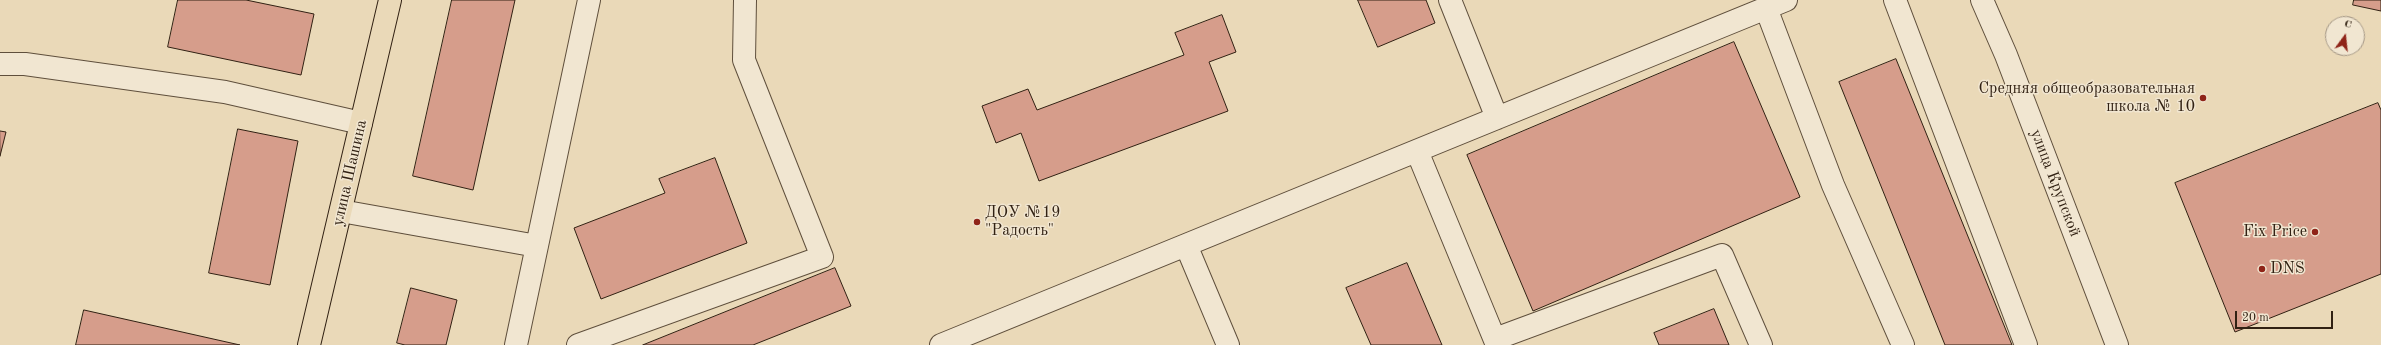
<!DOCTYPE html>
<html>
<head>
<meta charset="utf-8">
<style>
	body { margin:0 }
	#map { position:relative; width:2381px; height:345px; overflow:hidden; background:#ead9b8; font-family:"Old Standard TT",serif }
	canvas { display:block }
	.north { position:absolute; left:2325px; top:16px; width:40px; height:40px; box-sizing:border-box; background:#f1e6d1; border:1px solid #a49785; border-radius:50%; rotate:15deg; font-size:11px; font-weight:700; line-height:16px; text-align:center; color:#312113 }
	.north::after { content:''; display:block; margin:auto; width:14px; height:18px; background:#8f2418; clip-path:polygon(50% 0,100% 100%,50% 72%,0 100%) }
	.scale { position:absolute; left:2235px; top:311px; width:98px; height:18px; box-sizing:border-box; border:2px solid #312113; border-top:0; padding-left:5px; font-size:12px; line-height:14px; white-space:nowrap; color:#312113; -webkit-text-stroke:3px #f1e6d1; paint-order:stroke }
</style>
</head>
<body>
<div id="map">
<canvas width="2381" height="345"></canvas>
<div class="north">С</div>
<div class="scale">20 m</div>
</div>
<script>
const g = document.querySelector('canvas').getContext('2d');
g.lineJoin = 'round';
function paint(path, color) { g.fillStyle = color; g.fill(path, 'evenodd'); }
function strokePath(path, color, width, dash) { g.strokeStyle = color; g.lineWidth = width; g.lineCap = dash ? 'butt' : 'round'; g.setLineDash(dash || []); g.stroke(path); }
function write(font, color, halo, rows, align = 'center') {
  g.font = font + ' "Old Standard TT",serif'; g.lineWidth = 3; g.setLineDash([]); g.textBaseline = 'middle'; g.strokeStyle = halo; g.fillStyle = color; for (const [text, x, y, turn = 0] of rows) {
    g.save(); g.translate(x, y); g.rotate((+turn || 0) * Math.PI / 180); g.textAlign = isNaN(turn) ? turn : align; if (halo) g.strokeText(text, 0, 0); g.fillText(text, 0, 0); g.restore();
  }
}
const building = new Path2D(`
	M178,0h68l68,14 -13,61 -133,-28z
	M452,0h63l-42,190 -60,-14z
	M1358,0h68l9,23 -57,24z
	M2354,0h27v11l-28,-6z
	M1222,15l14,37 -27,10 19,49 -189,70 -18,-48 -25,10 -14,-37 46,-17 9,21 147,-55 -9,-22z
	M1734,42l66,155 -267,114 -66,-156z
	M1896,59l116,286h-67l-106,-263z
	M2378,103l3,7v164l-146,58 -60,-149z
	M238,129l60,12 -28,144 -61,-12z
	M0,131l6,1 -6,24z
	M715,158l32,85 -146,56 -27,-71 91,-35 -6,-14z
	M1407,263l35,82h-71l-25,-57z
	M835,268l16,38 -98,39h-110z
	M411,288l46,12 -11,45h-41l-8,-2z
	M1714,309l15,36h-70l-5,-12z
	M84,310l156,35h-164z`);
const minor = new Path2D(`
	M1450,0l47,118
	M1895,0l131,345
	M1982,0l24,55 111,290
	M1766,8l67,177 70,160
	M0,64h25l200,28 136,31
	M1417,151l80,194
	M341,211l196,35
	M1186,245l42,100
	M1495,339l227,-84 39,90
	M516,345l73,-345
	M578,345l244,-88 -78,-197 1,-60
	M941,345l845,-345`);
const major = new Path2D(`
	M309,345l81,-345`);
const markers = [
	[2203,98,4,"#8f2418"],
	[977,222,4,"#8f2418"],
	[2315,232,4,"#8f2418"],
	[2262,269,4,"#8f2418"]
];
const poiNames = [
	["Средняя общеобразовательная",2195,89],
	["школа № 10",2195,107],
	["ДОУ №19",985,213,"left"],
	["\"Радость\"",985,231,"left"],
	["Fix Price",2307,232],
	["DNS",2270,269,"left"]
];
const streetNames = [
	["улица Шашина",350,173,-77],
	["улица Крупской",2055,183,69]
];
paint(building, '#d69d8b');
strokePath(building, '#312113', 1);
strokePath(minor, '#5f4f3c', 24);
strokePath(major, '#312113', 24);
strokePath(minor, '#f1e6d1', 22);
strokePath(major, '#ead9b8', 22);
for (const [x, y, r, color] of markers) { const dot = new Path2D(); dot.arc(x, y, r, 0, 2 * Math.PI); g.fillStyle = color; g.fill(dot); strokePath(dot, '#f1e6d1', 1.5); }
write('16px', '#312113', '#f1e6d1', poiNames, 'right');
write('16px', '#312113', '#f1e6d1', streetNames);
</script>
</body>
</html>
